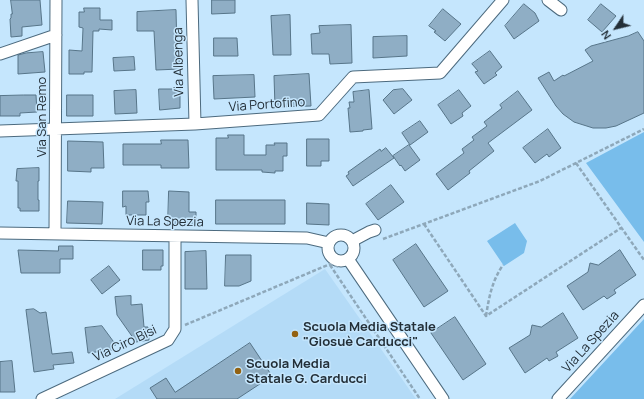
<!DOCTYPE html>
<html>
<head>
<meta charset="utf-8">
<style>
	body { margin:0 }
	#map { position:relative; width:644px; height:399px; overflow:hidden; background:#c5e6fd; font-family:Manrope,sans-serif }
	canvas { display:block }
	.north { position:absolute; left:596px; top:8px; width:40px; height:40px; -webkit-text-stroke:3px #c5e6fd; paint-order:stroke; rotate:235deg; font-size:11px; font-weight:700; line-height:16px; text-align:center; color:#232f38 }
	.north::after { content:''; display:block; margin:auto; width:14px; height:18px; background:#232f38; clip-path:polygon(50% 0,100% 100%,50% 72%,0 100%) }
</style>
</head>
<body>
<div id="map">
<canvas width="644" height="399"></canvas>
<div class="north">N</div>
</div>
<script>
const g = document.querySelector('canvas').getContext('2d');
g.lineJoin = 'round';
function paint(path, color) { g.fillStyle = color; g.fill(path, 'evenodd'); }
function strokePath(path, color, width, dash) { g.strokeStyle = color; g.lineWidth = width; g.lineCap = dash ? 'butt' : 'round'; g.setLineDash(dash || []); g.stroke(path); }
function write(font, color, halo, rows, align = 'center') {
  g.font = font + ' Manrope,sans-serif'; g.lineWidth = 3; g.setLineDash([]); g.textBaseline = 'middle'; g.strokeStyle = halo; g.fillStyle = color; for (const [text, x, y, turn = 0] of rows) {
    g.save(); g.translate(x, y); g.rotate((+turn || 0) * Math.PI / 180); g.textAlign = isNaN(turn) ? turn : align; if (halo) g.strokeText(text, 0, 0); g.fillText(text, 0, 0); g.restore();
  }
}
const built = new Path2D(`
	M325,269l91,130h-301z`);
const green = new Path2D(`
	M644,132v110l-58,-79z
	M515,223l12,18 -3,12 -20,13 -17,-25z
	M644,319v80h-74z`);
const building = new Path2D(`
	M11,0h29l2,25 -20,2v9l-11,1 -1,-18 1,-1v-4h1z
	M212,0h23v13l-23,1z
	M524,4l11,9 4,8 -25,18 -9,-13z
	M601,4l15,12 -14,16 -14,-12z
	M84,8h16v12h12v10l-13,-1v2h-6l-1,41h-8v2h-15v-24l13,1 1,-23 -4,-1v-15h5z
	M443,9l18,15 -16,17 -11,-9 2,-1 -7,-5z
	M176,10l1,39h2l1,20 -24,1 -2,-39h-17v-19z
	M290,15l1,40h-18l-2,-39z
	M351,25l1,38 -22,1 -1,-10h-17l-1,-20 9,-1 -1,-7z
	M638,32l6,9v72l-28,13 -10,2h-13l-19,-6 -11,-8 -7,-8 -18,-28 11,-6 5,9 9,-6 1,1 29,-15 -8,-11 6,-4 37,-10z
	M407,36v20l-34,2v-21z
	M214,38h23l1,18h-24z
	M490,51l12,16 -7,6 2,2 -13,9 -9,-12 3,-1 -6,-7z
	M43,52l2,20 -27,2v-19l8,-2z
	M134,57l1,13 -21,1 -1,-13z
	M309,74l2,32 -36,1 -1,-31z
	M254,75l1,22 -41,2 -1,-23z
	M159,89h21v19l-20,2z
	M403,89l9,11 -18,14 -11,-14 10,-10z
	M136,90l1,23 -22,1 -1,-23z
	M369,90l3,39 -9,1v1l-13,1 -2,-24h2l-1,-6h5l-1,-10z
	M459,90l12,16 -9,7 1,3 -12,8 -13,-19z
	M518,91l14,19 -44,33 6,8 -25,20 1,2 -22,17 -12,-16 28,-21 -2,-4 12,-9 -2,-3 15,-11 -3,-4 18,-14 -2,-3z
	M24,95h12l1,17 -17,1v3h-20v-20z
	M67,95h26v21h-26z
	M420,121l8,11 -18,13 -8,-12z
	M548,129l13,19 -12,9 -2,-3 -12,9 -12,-15z
	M228,135h16v20h22v-10h9l-1,-2h13v13h-4v15h-8v2l-13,-1v-2h-46v-32h12z
	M307,139h22v22h-8v5h-14z
	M161,140h27l1,28h-28v-3h-38v-21h38z
	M68,141l35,1 1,26h-13v4l-23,-1z
	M409,145l11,15 -15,11 -4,-6 -1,1 -7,-10z
	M386,148l8,10 -41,28 -7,-10 3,-2 -1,-2 32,-23 1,2z
	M39,168v13h-1v19h1v11h-19v-3h-2v-27h-2l1,-12z
	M391,185l13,17 -26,18 -12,-16z
	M123,191h25l1,11h-3v13h-20v-9l-3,1z
	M169,191l20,1v20h7v12h-28z
	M216,200h69v24h-69z
	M68,201l35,1 -1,22 -35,-1z
	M307,203l22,1v21l-22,-1z
	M416,244l32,47 -24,16 -31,-47z
	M59,246h14v13h-13v14h-39l-3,-23 40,1z
	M143,250h20v16h-2v4h-18z
	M620,250l16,25 -22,15 2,3 -9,6 -3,-3 -21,14 -16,-24 21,-14 2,-9 8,2z
	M206,251l1,38h-22v-37z
	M226,255h25v26l-12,5h-14z
	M109,266l11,14 -18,14 -11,-14z
	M131,296v9l11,-1 2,23h4l1,13 -13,2 -19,-27 -2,-18z
	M34,309l6,4 6,-1 6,42 20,-2 2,11 -21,2 1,4 -20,3 -8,-62z
	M563,313l15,25 -22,14 2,4 -9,5 -2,-3 -22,15 -16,-25 21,-13 2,-10 9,2z
	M455,317l31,47 -23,16 -32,-47z
	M102,326l14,19 -5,1 1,4 -24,3 -3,-25z
	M250,343l22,33 -35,23h-80l-7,-11 16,-10 9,14z
	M12,361l3,31h-15v-30z`);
const path = new Path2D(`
	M576,163l68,97
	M424,224l62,92 135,-88
	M383,239l157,-58 104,-52
	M330,265l90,134
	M486,316c3,-19 6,-35 17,-51
	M185,325l145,-61 10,3`);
const street = new Path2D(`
	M192,0l3,124
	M548,0l13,10
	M0,54l56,-19
	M0,131l195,-7 124,-9 34,-38 87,-4 63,-73
	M0,233l307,5 22,5
	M55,234l1,-234
	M328 248a13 13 0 1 1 26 0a13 13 0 1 1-26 0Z
	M352,241l17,-9 6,-2
	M348,259l95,140
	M42,399l126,-59 7,-11v-93
	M558,399l86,-94`);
const markers = [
	[295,334,4,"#936212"],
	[238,371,4,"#936212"]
];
const streetNames = [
	["Via Albenga",179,62,-91],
	["Via Portofino",267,105,-4],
	["Via San Remo",42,117,-90],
	["Via La Spezia",165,222,1],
	["Via La Spezia",591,342,-48],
	["Via Ciro Bisi",125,344,-25]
];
const poiNames = [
	["Scuola Media Statale",303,327],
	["\"Giosuè Carducci\"",303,342],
	["Scuola Media",246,364],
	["Statale G. Carducci",246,379]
];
paint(built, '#b4dbf7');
paint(green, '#78bdeb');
paint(building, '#8faec5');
strokePath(building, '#577589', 1);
strokePath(street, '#4c6a7e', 13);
strokePath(path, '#8ea8ba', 2.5, [4, 2]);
strokePath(street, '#fff', 11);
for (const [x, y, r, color] of markers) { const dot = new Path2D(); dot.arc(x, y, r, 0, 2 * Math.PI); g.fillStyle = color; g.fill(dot); strokePath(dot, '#c5e6fd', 1.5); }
write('13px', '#232f38', '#c5e6fd', streetNames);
write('bold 13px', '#232f38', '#c5e6fd', poiNames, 'left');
</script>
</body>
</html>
